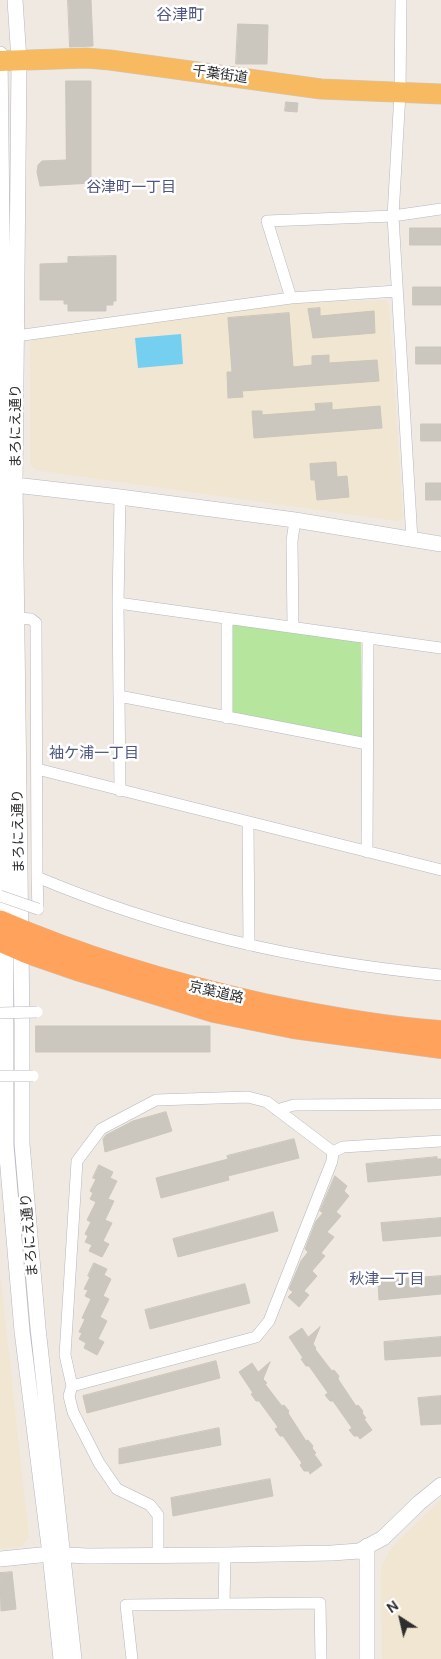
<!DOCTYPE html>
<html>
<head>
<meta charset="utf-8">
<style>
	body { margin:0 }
	#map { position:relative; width:441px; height:1659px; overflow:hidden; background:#efe9e1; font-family:"DM Sans",sans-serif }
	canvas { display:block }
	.north { position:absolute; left:376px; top:1594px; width:50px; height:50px; -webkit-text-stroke:4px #fff; paint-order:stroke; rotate:325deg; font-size:14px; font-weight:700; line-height:20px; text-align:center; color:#2e2e2e }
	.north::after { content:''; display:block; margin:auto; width:18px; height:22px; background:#2e2e2e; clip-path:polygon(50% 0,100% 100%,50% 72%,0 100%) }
</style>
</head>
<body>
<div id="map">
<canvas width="441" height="1659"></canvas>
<div class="north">N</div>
</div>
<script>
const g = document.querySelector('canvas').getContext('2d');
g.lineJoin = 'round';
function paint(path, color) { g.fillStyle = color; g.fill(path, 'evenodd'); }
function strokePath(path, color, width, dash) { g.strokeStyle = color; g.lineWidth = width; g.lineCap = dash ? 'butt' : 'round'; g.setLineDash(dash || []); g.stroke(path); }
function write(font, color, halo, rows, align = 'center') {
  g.font = font + ' "DM Sans","Noto Sans JP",sans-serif'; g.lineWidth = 5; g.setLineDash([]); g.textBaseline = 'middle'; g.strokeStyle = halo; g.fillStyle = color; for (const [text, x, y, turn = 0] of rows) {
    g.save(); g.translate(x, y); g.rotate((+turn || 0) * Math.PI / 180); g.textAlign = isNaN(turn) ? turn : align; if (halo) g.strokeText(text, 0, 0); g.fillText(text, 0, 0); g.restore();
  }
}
const education = new Path2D(`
	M385,300l4,4 14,214 -5,3 -363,-51 -5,-6v-120l3,-4 259,-37z
	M0,1274l29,263 -8,10 -21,2z
	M441,1500v159h-59l-1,-92 10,-19z`);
const green = new Path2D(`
	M232,623l129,18 1,99 -131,-26z`);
const water = new Path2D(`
	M181,334l2,30 -45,4 -3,-30z`);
const building = new Path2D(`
	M68,0h23l2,46 -23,1z
	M238,24l30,1 -1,39h-31z
	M66,81h25v102l-51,3 -3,-14 1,-7 4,-4 24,-1z
	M286,102l12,1 -1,9 -12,-1z
	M410,228h31v17h-31z
	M116,256v45h-3v4h-7v6h-38v-7h-4v-4h-24v-36l28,-1v-6z
	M413,287h28v18h-28z
	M320,308v8l54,-5 1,22 -62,5 -5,-29z
	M289,313l4,54 19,-2v-9l17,-1v8l48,-3 2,21 -137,10 1,6 -15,1 -1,-26h5l-4,-54z
	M416,347h25v17h-25z
	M332,403v7l48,-4 2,22 -128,10 -2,-27h10v4l54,-4 -1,-7z
	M421,424h20v17h-20z
	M334,462h2l1,15 10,-1 2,21 -32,3 -2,-20h-4l-1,-16z
	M426,483h15v17h-15z
	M36,1026h174v26h-174z
	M166,1112l6,19 -67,21 -2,-13 3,-4 27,-14z
	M294,1139l5,19 -71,18 1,4 -68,18 -5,-20 72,-19 -1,-3z
	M437,1157v2h4v16l-73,7 -2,-18z
	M99,1165l14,7 -3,6 7,3 -9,18 6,2 -9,19 7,3 -9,18 6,3 -7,13 -13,-6 3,-6 -7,-3 3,-6 -3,-2 6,-12 -4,-2 9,-18 -6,-3 3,-6 -3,-2 6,-12 -3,-1z
	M335,1176l12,10 -3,5 5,5 -13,16 5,4 -14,16 7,5 -13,16 4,3 -13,15 5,5 -13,15 5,4 -10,12 -11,-10 5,-5 -4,-3 12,-28 7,-9 -3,-3 11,-28 7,-8 -3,-2z
	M273,1212l5,19 -100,26 -5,-18z
	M441,1218v18l-58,5 -2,-18z
	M94,1263l13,6 -3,6 7,4 -8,17 6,3 -9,18 7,4 -9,18 6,3 -7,13 -13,-7 2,-5 -7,-4 3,-6 -3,-1 6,-13 -3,-1 9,-19 -6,-3 3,-6 -4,-1 6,-12 -2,-1z
	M441,1276v18l-62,6 -1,-19z
	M245,1284l5,19 -100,26 -5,-19z
	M320,1327l-7,17 3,4 -1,1 13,17 4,5 2,-1 5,6 -1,3 18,27 2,-1 5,6 -1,2 4,5 -2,1 8,11 -12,9 -2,-3h-4l-5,-6 3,-2 -19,-27h-3l-5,-6 3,-2 -19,-27h-3l-5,-7 2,-1 -14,-21 13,-9 6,9z
	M441,1337v19l-56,4 -1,-18z
	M216,1361l4,17 -133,35 -4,-17z
	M270,1362l-7,17 4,4 -2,1 13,17 4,5 2,-1 5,6 -1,2 18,28 2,-1 5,6 -1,2 4,5 -2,1 8,11 -12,9 -1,-3h-5l-4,-6 2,-2 -19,-27h-3l-5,-7 3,-2 -19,-26h-3l-5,-7 2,-1 -14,-21 13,-9 6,9z
	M441,1396v28l-20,1 -3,-27z
	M219,1428l2,17 -102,19v-15z
	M270,1479l3,17 -100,20 -2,-18z
	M12,1572l4,37 -15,2 -1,-38z`);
const minor = new Path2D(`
	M401,0l-1,93 -7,123 19,324
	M291,298l-24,-77 126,-5 48,-7
	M9,337l282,-39 106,-7
	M120,497l-2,106 2,188
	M118,603l323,45
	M17,618l14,1 5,4 1,254c128,54 266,85 404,98
	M227,618v100
	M293,627l-1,-86 3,-21
	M119,696l248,48
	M37,769l404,101
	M248,822l1,123
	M367,852l1,-214
	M37,877l1,32
	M277,1110l17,-5 147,-1
	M72,1386l184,-49 13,-16 63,-160 1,-9 10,-5 98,-6
	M158,1556v-41l-8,-10 -33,-16 -18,-26 -26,-51 -4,-16 3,-10 -7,-31 12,-194 24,-32 55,-29 92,-3 19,5 66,50
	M224,1604l1,-49
	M132,1659l-6,-54 194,-2 1,56`);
const tertiary = new Path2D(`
	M15,0l4,60 -4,424 7,541v119l16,184 36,331
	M0,54l5,429 1,662 16,186 28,223 11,105
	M6,484l114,13 175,23 146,24
	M0,1559l50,-5 37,2 138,-1 107,-2 27,-2 24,-13 36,-35 22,-18
	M367,1659v-113`);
const trunk = new Path2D(`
	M0,61l86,-3 24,2 211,29 120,5`);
const motorway = new Path2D(`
	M0,921c85,37 174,63 264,83 58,12 118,23 177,27
	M0,941l25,11 55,19 134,41 79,16 148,20`);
const minorBridge = new Path2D(`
	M0,896l38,13
	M0,1013l37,-1
	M0,1076h33`);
const streetNames = [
	["千葉街道",220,75,8],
	["まろにえ通り",16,426,-90],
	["まろにえ通り",19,831,-91],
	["京葉道路",216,993,13],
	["まろにえ通り",30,1235,-95]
];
const neighbourhoodNames = [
	["谷津町一丁目",131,188],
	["袖ケ浦一丁目",94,754],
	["秋津一丁目",387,1280]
];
const quarterNames = [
	["谷津町",180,16]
];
paint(education, '#f0e6d1');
paint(green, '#b6e59e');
paint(water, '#75cff0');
paint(building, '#cbc7bf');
strokePath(building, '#cbc5ba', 1);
strokePath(minor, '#b4b7c1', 12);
strokePath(tertiary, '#b4b7c1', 16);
strokePath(trunk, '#c9c9c9', 21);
strokePath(motorway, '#c9c9c9', 22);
strokePath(minor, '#fff', 11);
strokePath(tertiary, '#fff', 15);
strokePath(trunk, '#f8ba60', 20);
strokePath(motorway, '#ffa35c', 21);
strokePath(minorBridge, '#b4b7c1', 12, []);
strokePath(minorBridge, '#fff', 11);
write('14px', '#2e2e2e', '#fff', streetNames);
write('15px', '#4d5680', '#fff', neighbourhoodNames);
write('16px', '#4d5680', '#fff', quarterNames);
</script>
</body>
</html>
